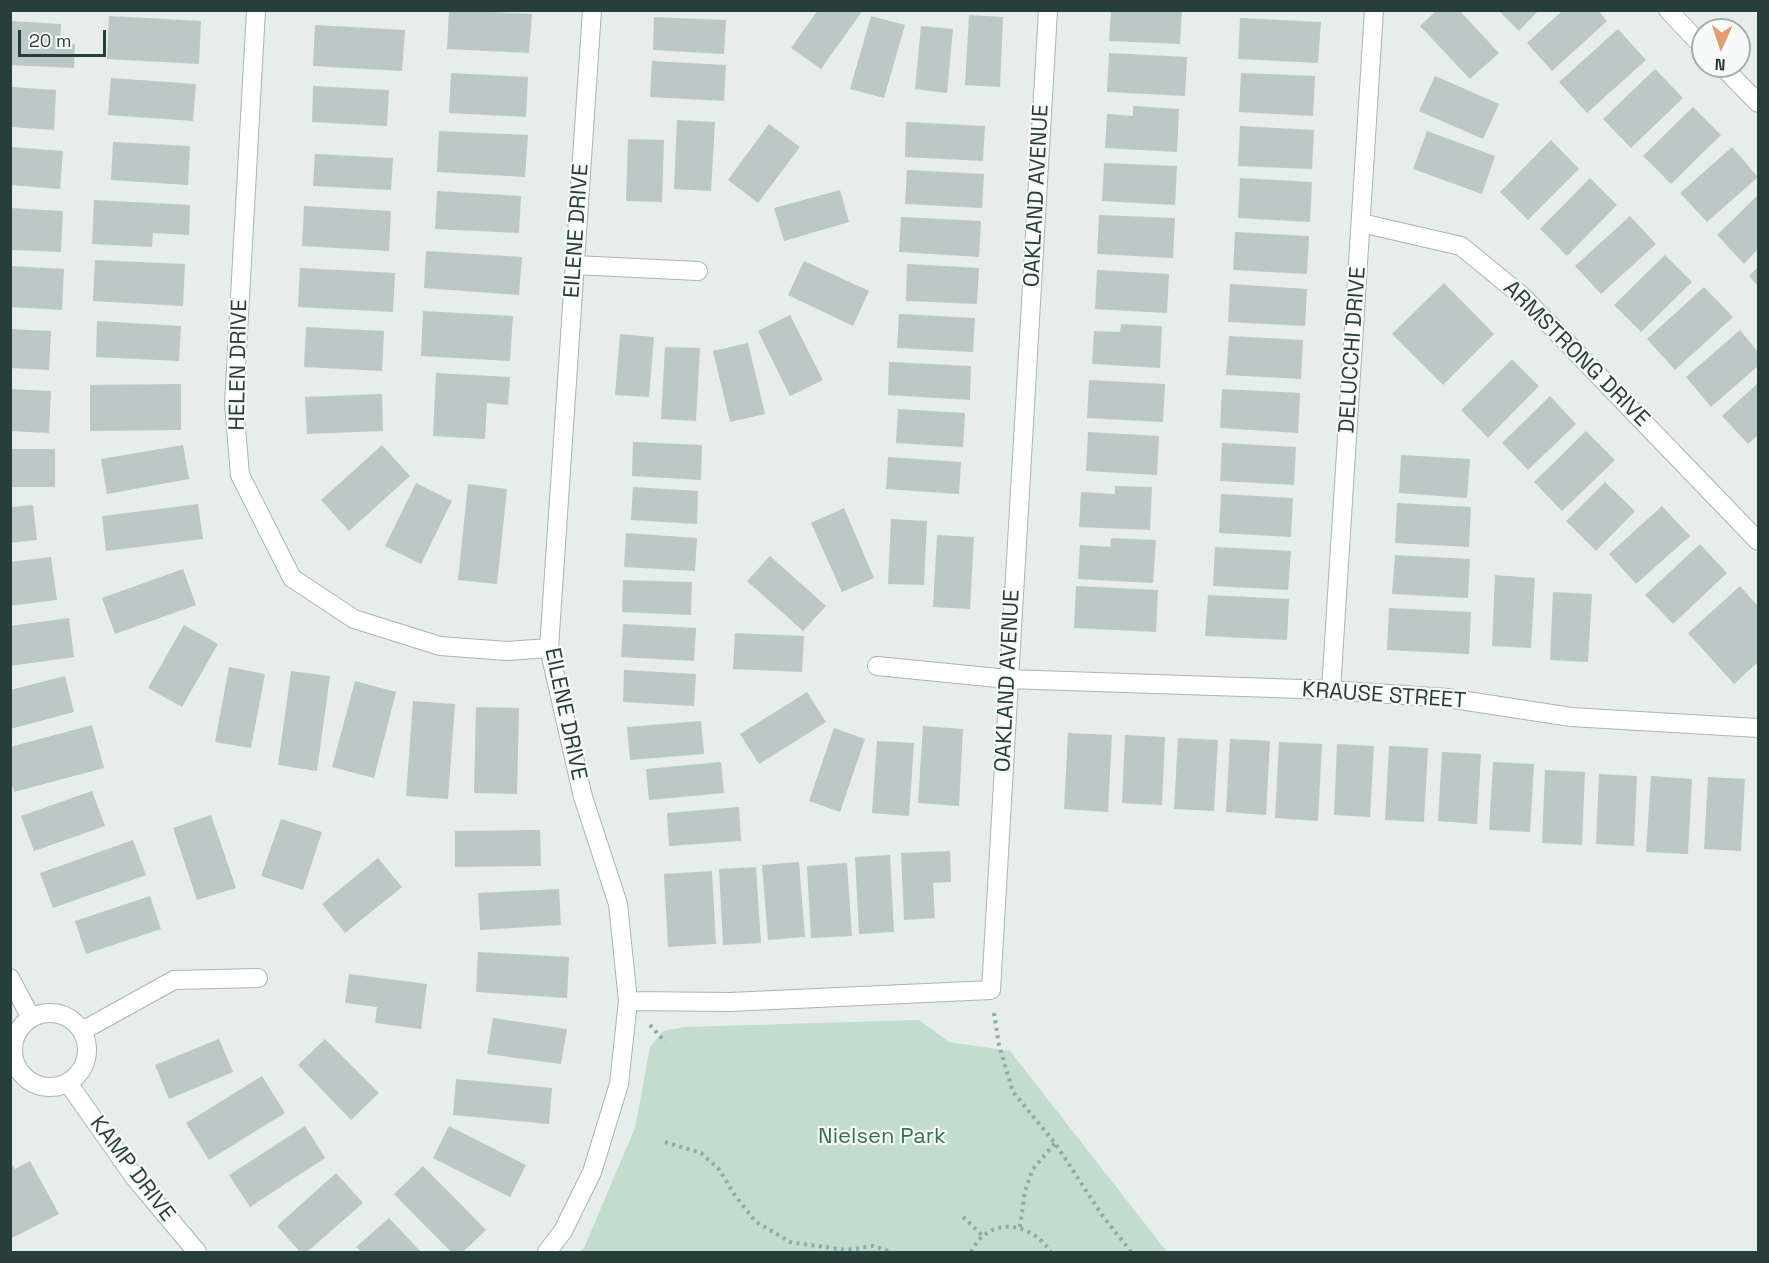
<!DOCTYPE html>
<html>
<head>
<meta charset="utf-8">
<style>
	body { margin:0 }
	#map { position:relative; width:1769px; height:1263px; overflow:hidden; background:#e6edeb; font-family:"Space Grotesk",sans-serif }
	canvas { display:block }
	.frame { position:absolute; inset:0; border:12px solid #273e3b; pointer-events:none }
	.north { position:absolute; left:1691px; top:18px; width:60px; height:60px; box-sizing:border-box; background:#f7faf9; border:2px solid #a4afad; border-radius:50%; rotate:183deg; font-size:16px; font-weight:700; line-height:24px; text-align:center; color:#273e3b }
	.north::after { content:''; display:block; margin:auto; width:21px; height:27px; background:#e29c6f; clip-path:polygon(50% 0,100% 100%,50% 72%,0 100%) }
	.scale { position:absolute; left:18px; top:30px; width:88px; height:27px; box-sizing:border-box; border:3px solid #273e3b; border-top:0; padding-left:8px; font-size:18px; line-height:21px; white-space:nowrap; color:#273e3b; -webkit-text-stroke:4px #f7faf9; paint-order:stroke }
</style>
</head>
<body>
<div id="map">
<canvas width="1769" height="1263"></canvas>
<div class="frame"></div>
<div class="north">N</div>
<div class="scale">20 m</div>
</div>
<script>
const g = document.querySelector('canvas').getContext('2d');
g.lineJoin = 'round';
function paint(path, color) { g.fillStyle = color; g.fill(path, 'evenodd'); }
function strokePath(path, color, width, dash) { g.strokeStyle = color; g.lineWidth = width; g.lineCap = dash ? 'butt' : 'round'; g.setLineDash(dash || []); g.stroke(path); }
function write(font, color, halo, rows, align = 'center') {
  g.font = font + ' "Space Grotesk",sans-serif'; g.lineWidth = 4.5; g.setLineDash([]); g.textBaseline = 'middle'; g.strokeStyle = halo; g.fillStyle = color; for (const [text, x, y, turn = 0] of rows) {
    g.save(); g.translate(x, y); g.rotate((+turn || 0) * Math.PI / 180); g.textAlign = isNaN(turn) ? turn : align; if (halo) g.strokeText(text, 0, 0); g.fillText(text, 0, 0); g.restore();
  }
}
const green = new Path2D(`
	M919,1020l30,22 61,9 157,201h-587l4,-4 51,-120 15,-81 13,-16 22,-4z`);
const building = new Path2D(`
	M449,10l83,4 -3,39 -82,-4z
	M818,10h45l-42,59 -30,-21z
	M1111,10h71l-2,34 -71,-3z
	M1437,10h22l40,43 -29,26 -50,-53z
	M1498,10h41l-20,21z
	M1563,10h35l9,11 -55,50 -25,-28z
	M969,15l34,2 -3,70 -35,-2z
	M109,16l92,5 -2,43 -92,-5z
	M871,16l34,9 -21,73 -34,-9z
	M654,17l72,3 -2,34 -71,-4z
	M1240,18l81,4 -3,41 -80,-4z
	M10,21l51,3 -1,19 15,1 -1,24 -64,-3z
	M315,25l90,5 -3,41 -89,-5z
	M921,26l32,3 -6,64 -32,-4z
	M1618,29l28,31 -59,53 -28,-31z
	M1109,53l78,4 -2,39 -78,-4z
	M652,61l74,4 -2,36 -74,-4z
	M1655,69l28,29 -52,50 -28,-29z
	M451,73l77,4 -2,40 -77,-4z
	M1241,73l74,3 -2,40 -74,-4z
	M1435,76l64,28 -16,35 -64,-28z
	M111,78l85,6 -3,37 -85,-6z
	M313,86l76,4 -2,36 -75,-4z
	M10,87l46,3 -2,40 -44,-3z
	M1133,106l46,3 -2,43 -72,-4 2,-34 26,2z
	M1693,107l28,28 -50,49 -28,-28z
	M677,120l38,2 -4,69 -37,-2z
	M906,122l79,4 -2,35 -78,-4z
	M769,124l31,23 -42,56 -30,-23z
	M1240,126l74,4 -2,39 -74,-3z
	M439,131l89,4 -3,42 -88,-5z
	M1427,131l68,25 -13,38 -69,-25z
	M628,139l36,1 -2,62 -36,-1z
	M1551,140l28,29 -51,51 -28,-28z
	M113,142l77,4 -2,39 -77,-5z
	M10,147l53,4 -3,38 -50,-4z
	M1732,147l26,30 -51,45 -27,-29z
	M315,154l78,4 -2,32 -78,-4z
	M1104,163l73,3 -2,39 -73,-4z
	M907,170l77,4 -2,34 -77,-4z
	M1240,178l72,4 -2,40 -72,-4z
	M1590,178l27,27 -50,51 -27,-27z
	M840,190l9,32 -65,19 -10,-33z
	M437,191l84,5 -2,37 -84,-4z
	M1758,195v54l-14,15 -27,-29z
	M94,200l96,5 -1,30 -36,-2 -1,14 -60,-3z
	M304,206l87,5 -2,40 -87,-5z
	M10,208l53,3 -2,41 -51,-2z
	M1099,215l76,3 -2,40 -76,-4z
	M1630,216l26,28 -55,50 -26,-28z
	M901,217l80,4 -2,36 -80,-5z
	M1235,232l74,4 -2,38 -74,-4z
	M426,251l96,6 -3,38 -95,-7z
	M1665,255l27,27 -51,50 -27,-27z
	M95,260l90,4 -2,42 -90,-5z
	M804,261l65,30 -16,35 -65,-31z
	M907,264l72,4 -2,36 -71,-3z
	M10,266l54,3 -2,41 -52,-3z
	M1758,267v19l-9,-10z
	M300,268l95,5 -2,39 -95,-5z
	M1097,270l72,4 -2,39 -72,-4z
	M1444,283l50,51 -51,51 -51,-51z
	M1230,284l77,5 -2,37 -77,-4z
	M1704,287l29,30 -58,53 -28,-31z
	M423,311l90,5 -3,45 -89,-5z
	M899,314l76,4 -2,34 -76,-4z
	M790,315l33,65 -33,16 -32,-65z
	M97,321l84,5 -2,35 -83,-4z
	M1121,324l41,2 -2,42 -68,-4 2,-33 26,1z
	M306,327l78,4 -2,40 -78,-4z
	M10,329l41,2 -2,39 -39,-2z
	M1740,330l18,22v14l-47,41 -25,-30z
	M620,334l34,3 -5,60 -34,-2z
	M1229,336l74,4 -2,39 -75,-4z
	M748,343l17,71 -35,8 -17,-71z
	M665,347l35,1 -4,73 -35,-2z
	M1512,359l27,27 -51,52 -27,-28z
	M889,362l82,4 -1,34 -82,-5z
	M436,373l74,4 -2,28 -21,-2 -2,36 -52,-3z
	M1089,380l76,4 -2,38 -76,-4z
	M1758,383v52l-10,9 -26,-28z
	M181,384v46l-91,1v-46z
	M10,389l41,2 -2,42 -39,-2z
	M1222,389l78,4 -2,40 -78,-5z
	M382,394l1,37 -76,3 -2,-37z
	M1550,396l26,28 -48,46 -26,-27z
	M898,409l67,4 -2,34 -67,-4z
	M1586,431l29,29 -53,51 -28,-29z
	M1088,432l71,4 -2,39 -71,-4z
	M633,442l69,3 -1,35 -69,-4z
	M1222,443l74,4 -2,38 -74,-4z
	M183,445l6,34 -82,15 -6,-35z
	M382,445l28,31 -61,55 -28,-31z
	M10,449h45v38h-45z
	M1401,455l69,4 -3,39 -68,-5z
	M888,457l73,5 -2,32 -73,-5z
	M1605,482l30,29 -39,40 -30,-30z
	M416,483l36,18 -31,63 -36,-18z
	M468,484l39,5 -10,95 -39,-4z
	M1115,486l37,1 -2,43 -71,-3 2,-35 34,2z
	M633,487l65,4 -1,33 -66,-4z
	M1221,494l72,4 -2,39 -72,-4z
	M1397,503l74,4 -2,40 -74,-4z
	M198,504l5,35 -97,12 -4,-35z
	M33,505l4,35 -27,3v-36z
	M1662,506l28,30 -54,48 -27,-30z
	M844,508l30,70 -32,14 -31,-69z
	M891,519l36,2 -3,64 -36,-1z
	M626,533l71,5 -2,33 -71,-4z
	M937,535l37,2 -4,72 -37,-2z
	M1111,538l45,2 -3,43 -75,-4 2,-34 30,2z
	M1700,544l27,29 -54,51 -28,-29z
	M1215,547l76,4 -3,39 -75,-4z
	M1395,555l75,4 -2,39 -76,-4z
	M770,556l56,50 -23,25 -56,-50z
	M51,557l6,43 -47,6v-44z
	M183,569l13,36 -81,29 -13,-36z
	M1495,575l40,3 -4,70 -39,-2z
	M623,580l69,2 -1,33 -69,-3z
	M1076,586l82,4 -2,42 -82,-4z
	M1740,586l18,20v56l-24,22 -46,-51z
	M1553,592l39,2 -4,68 -38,-2z
	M1208,595l81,4 -2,41 -82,-4z
	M1389,608l82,4 -2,42 -82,-4z
	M69,618l5,39 -64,9v-40z
	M623,624l73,4 -2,33 -73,-4z
	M184,625l34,19 -36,63 -34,-19z
	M735,633l69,3 -2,36 -69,-3z
	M229,667l36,7 -14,74 -36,-6z
	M624,670l72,4 -2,32 -71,-4z
	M291,671l39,5 -13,95 -39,-6z
	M65,676l9,36 -64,17v-39z
	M355,681l41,11 -22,86 -42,-11z
	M807,692l19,30 -67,42 -19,-30z
	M413,701l42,3 -7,95 -42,-3z
	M476,707l43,1 -2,86 -43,-1z
	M701,721l3,33 -74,6 -3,-33z
	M92,725l12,43 -90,24 -4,-14v-31z
	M923,726l40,3 -4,77 -41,-3z
	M834,728l31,11 -25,73 -31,-11z
	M1068,733l44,2 -4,77 -44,-3z
	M1125,735l40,2 -3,68 -40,-2z
	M1178,738l40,2 -4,71 -40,-2z
	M1230,739l40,2 -4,74 -40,-3z
	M877,741l37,2 -5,73 -37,-3z
	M1279,742l43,2 -4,77 -43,-3z
	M1337,744l37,2 -4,71 -36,-2z
	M1389,746l39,2 -4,74 -39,-2z
	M1442,752l39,2 -4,70 -39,-3z
	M721,762l3,31 -75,7 -3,-31z
	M1493,762l41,2 -4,68 -41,-2z
	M1545,770l40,2 -3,73 -40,-2z
	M1599,774l38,2 -3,70 -38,-2z
	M1651,776l41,3 -4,75 -42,-2z
	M1708,777l37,2 -4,72 -37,-2z
	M92,791l13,35 -71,25 -13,-35z
	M739,807l2,34 -72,5 -2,-33z
	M211,815l25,73 -39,12 -24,-72z
	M281,819l41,13 -19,58 -42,-14z
	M540,830l1,36 -86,1v-36z
	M133,840l13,35 -93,33 -13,-35z
	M950,851l1,31 -18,1 2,35 -31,2 -3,-67z
	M890,855l4,77 -35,2 -4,-77z
	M378,858l24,29 -57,46 -23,-29z
	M799,862l6,75 -37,3 -6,-75z
	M847,863l5,73 -41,2 -4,-72z
	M756,867l5,76 -38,2 -4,-76z
	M712,871l4,73 -48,3 -4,-73z
	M559,889l2,36 -81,5 -2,-37z
	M150,896l11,33 -75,25 -11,-33z
	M478,952l91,5 -2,41 -91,-6z
	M349,974l78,10 -6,45 -46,-6 2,-16 -32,-4z
	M493,1018l74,11 -6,35 -74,-10z
	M219,1039l14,33 -64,27 -14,-34z
	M325,1039l54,54 -28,27 -53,-55z
	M262,1076l23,37 -76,47 -23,-37z
	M456,1079l96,9 -3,36 -96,-9z
	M305,1126l20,32 -75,49 -21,-32z
	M449,1126l77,39 -16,32 -77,-39z
	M10,1161l5,8 15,-8 29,53 -49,25z
	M423,1166l63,64 -23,22h-12l-57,-58z
	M336,1173l27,30 -56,49h-7l-23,-26z
	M389,1218l32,34h-59l-6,-5z`);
const path = new Path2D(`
	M994,1013l5,32 14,47 42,51 47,72 29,37
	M650,1025l15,17
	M665,1142l36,11 18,16 15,25 21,27 35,21 56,8 27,-4 19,6
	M963,1217l20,19
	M1020,1227l5,-36 8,-22 22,-26
	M971,1252c18,-37 60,-30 80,0`);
const minor = new Path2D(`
	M256,10l-22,394 6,71 52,103 62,41 86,27 67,5 42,-3
	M1668,10l35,37
	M1722,66l36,37
	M1361,223l100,23 61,50 236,245
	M575,265l123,6
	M877,666l131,13 323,11 116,8 124,19 187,11
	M1331,690l43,-680
	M10,978l21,40
	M628,1001l102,1 261,-12 57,-980
	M13 1050a37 37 0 1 1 74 0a37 37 0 1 1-74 0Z
	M82,1031l92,-51 84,-2
	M68,1083l67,95 62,74
	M547,1252l16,-21 29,-59 27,-88 9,-83 -10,-97 -35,-107 -34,-149 43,-638`);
const streetNames = [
	["OAKLAND AVENUE",1037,196,-87],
	["EILENE DRIVE",577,231,-86],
	["DELUCCHI DRIVE",1353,350,-86],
	["ARMSTRONG DRIVE",1576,354,45],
	["HELEN DRIVE",239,365,-89],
	["OAKLAND AVENUE",1008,681,-87],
	["KRAUSE STREET",1384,696,4],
	["EILENE DRIVE",565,714,78],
	["KAMP DRIVE",132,1169,53]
];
const parkNames = [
	["Nielsen Park",882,1137]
];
paint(green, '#c2dccd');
paint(building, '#bcc8c5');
strokePath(minor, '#a9b5b3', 20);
strokePath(path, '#8aada7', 4, [3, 4.5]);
strokePath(minor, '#fff', 18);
write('22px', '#273e3b', '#f7faf9', streetNames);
write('22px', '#367055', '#f7faf9', parkNames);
</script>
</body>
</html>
